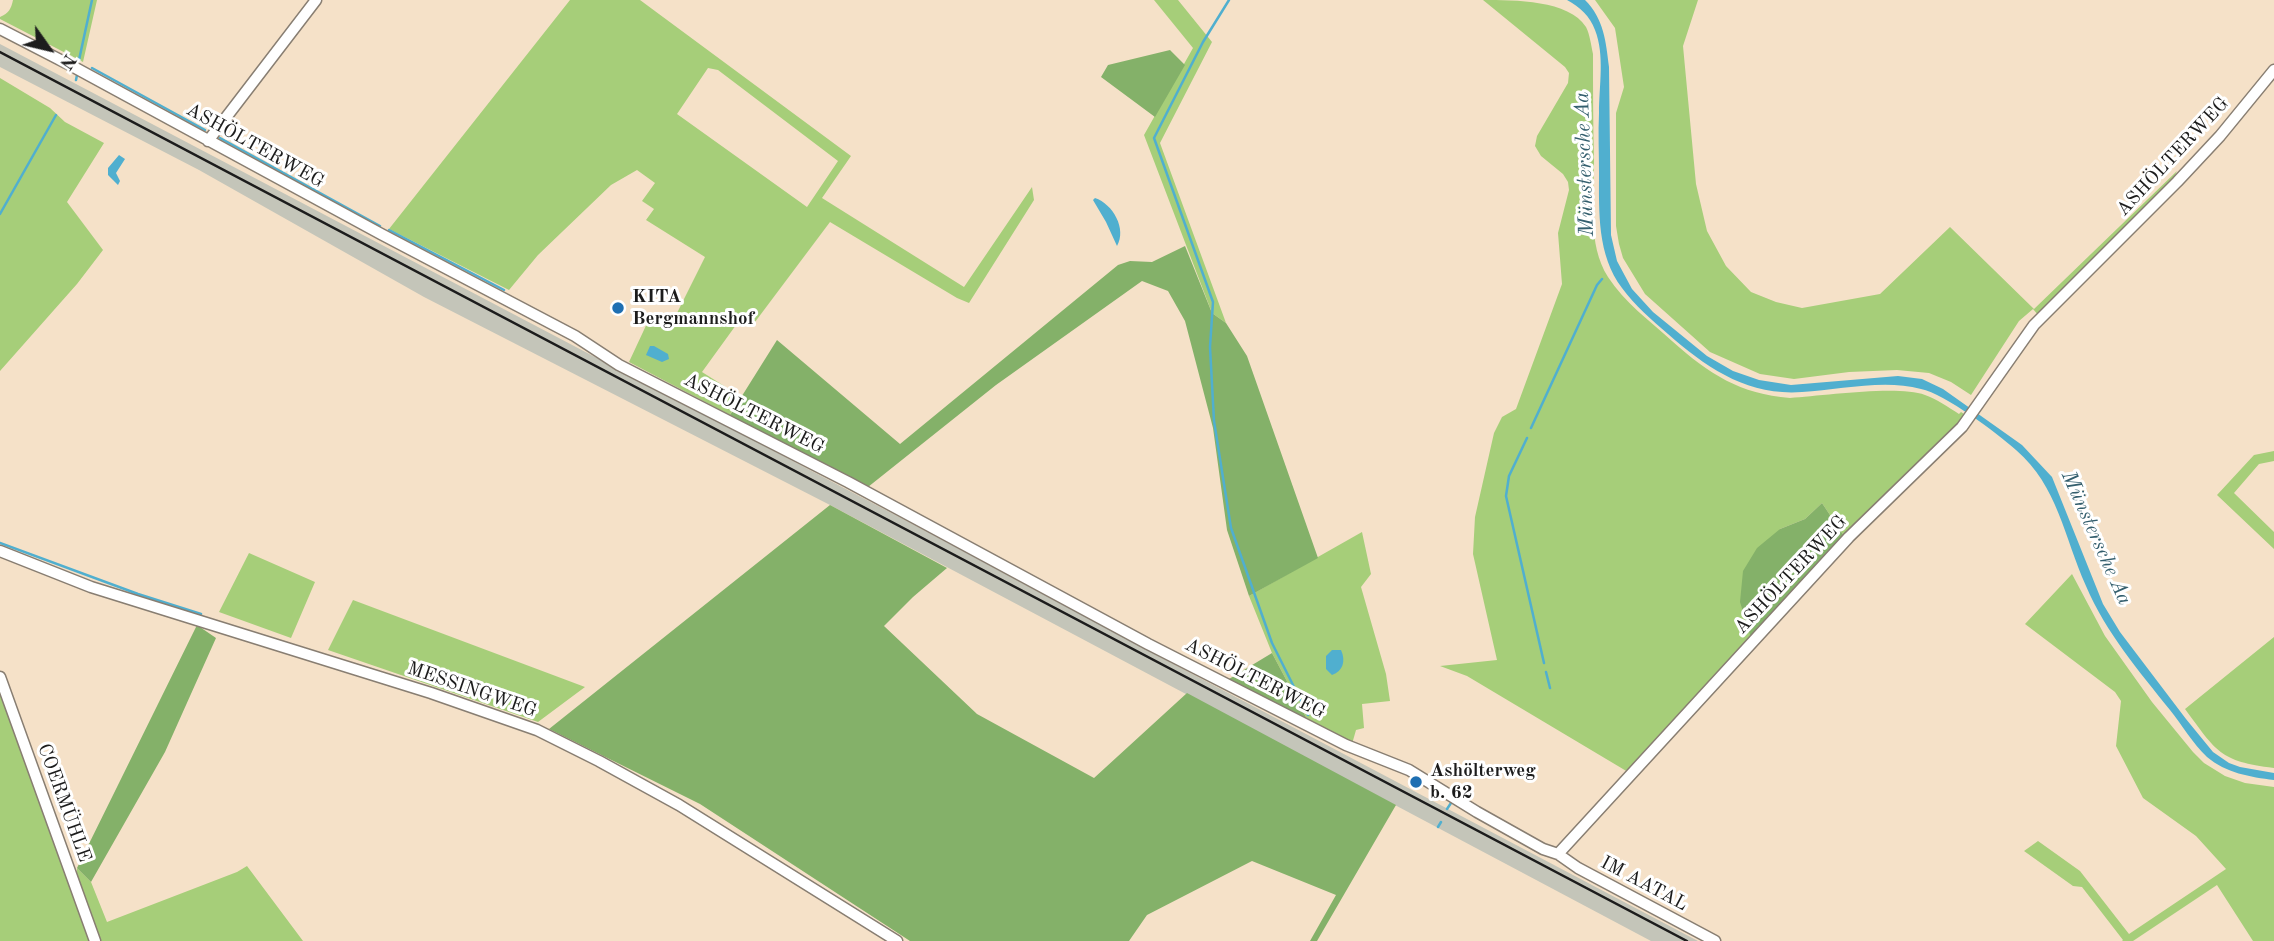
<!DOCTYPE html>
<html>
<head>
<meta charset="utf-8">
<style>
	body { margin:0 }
	#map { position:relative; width:2274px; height:941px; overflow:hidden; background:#f5e1c8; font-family:"Old Standard TT",serif }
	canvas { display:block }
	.north { position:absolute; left:14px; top:14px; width:70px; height:70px; -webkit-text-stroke:5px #fff; paint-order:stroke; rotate:124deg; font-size:19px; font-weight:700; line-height:28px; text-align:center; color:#1c1c1c }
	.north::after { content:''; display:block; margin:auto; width:24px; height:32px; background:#1c1c1c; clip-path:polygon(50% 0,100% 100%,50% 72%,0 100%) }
</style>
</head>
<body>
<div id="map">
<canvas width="2274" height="941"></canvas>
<div class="north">N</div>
</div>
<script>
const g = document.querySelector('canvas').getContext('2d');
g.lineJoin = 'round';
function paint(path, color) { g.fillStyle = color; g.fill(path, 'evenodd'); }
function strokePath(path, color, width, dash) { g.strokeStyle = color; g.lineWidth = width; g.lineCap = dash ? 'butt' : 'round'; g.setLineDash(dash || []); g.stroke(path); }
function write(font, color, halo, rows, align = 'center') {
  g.font = font + ' "Old Standard TT",serif'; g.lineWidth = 6; g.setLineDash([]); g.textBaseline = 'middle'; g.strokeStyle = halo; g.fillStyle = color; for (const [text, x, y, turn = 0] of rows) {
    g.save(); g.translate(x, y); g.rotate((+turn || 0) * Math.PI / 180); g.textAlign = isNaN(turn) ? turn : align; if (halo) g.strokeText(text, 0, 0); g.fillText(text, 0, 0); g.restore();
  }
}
const industrial = new Path2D(`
	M0,44l901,474 261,140 536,283h-47l-821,-436 -406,-208 -225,-127 -199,-103z`);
const green = new Path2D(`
	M13,0h84l-14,62 -83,-43v-2c9,-4 11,-8 13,-17z
	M570,0h70l211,156 -29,42 142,89 68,-100 2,13 -65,103 -12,-5 -127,-76 -75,100 -11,-8 -42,58 38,24 -10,19 -101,-53 21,-45 20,10 35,-70 -59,-37 8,-11 -12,-8 13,-18 -18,-13 -26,15 -73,70 -29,35 -120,-61zM708,68l10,2 120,91 -31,46 -130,-93z
	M1154,0h24l34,42 -52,101 66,180 -14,-10 -68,-178 49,-87z
	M1483,0c32,0 86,0 103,27 4,8 5,18 7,27 0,36 0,71 1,107 0,37 -7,83 14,116 16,25 42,44 64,64 37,33 68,53 118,57 33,-2 107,-13 135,-3 12,4 23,12 34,19l2,-2 6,4 -123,120 -22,-33 -17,16 -25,10 -29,109 -123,134 -161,-96 -27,-10 57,-6 -24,-106 2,-37 19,-84 8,-16 14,-8 46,-125 -4,-51 11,-43 -1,-8 -5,-8 -22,-18 -6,-10 2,-10 31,-53 1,-10 -4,-6z
	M1595,0h103l-15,46 13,138 11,47 19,35 25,26 25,10 26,6 78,-14 70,-67 84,82 143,-138 -5,10 -133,135 -6,-7 -14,12 -48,74 -20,-13 -22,-9 -32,-3 -48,2 -55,7 -34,-5 -50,-22 -65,-58 -22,-36 -4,-14 -3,-18v-113l8,-26 -9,-59z
	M0,78l50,30 15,14 39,21 -37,59 36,48 -26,34 -77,87z
	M2274,451v10l-15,3 -25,29 40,39v17l-57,-54 37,-40z
	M1362,532l9,42 -10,13 25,87 4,27 -28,3 2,24 -8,2 -4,14 -45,-25 -35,-66 -23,-57z
	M249,553l66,29 -24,56 -72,-26z
	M2072,574l33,62 47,66 41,50 11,11 21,13 20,7 29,4v154h-21l-36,-56 -84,56h-11l1,-1 -41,-53 -9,-1 -49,-35 14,-10 42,30 49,63 97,-65 -30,-33 -53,-38 -27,-52 5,-45 -6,-9 -90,-68z
	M353,600l232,87 -47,35 -210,-72z
	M2274,637v131c-55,-7 -57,-16 -89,-59z
	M0,686l89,255h-89z
	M247,866l56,75h-208l-19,-51 1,-22 14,14 16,40 130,-50z`);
const forest = new Path2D(`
	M1170,50l15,15 -30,52 -54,-40 7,-12z
	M1185,246l27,67 14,10 21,33 71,202 -69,38 -22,-66 -14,-102 -28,-107 -17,-30 -26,-10 -146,104 -128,102 -138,-72 47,-75 123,104 218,-179 12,-4 22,1z
	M1822,503l22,33 -93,102 -11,-36 3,-31 14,-23 23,-19 25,-10z
	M830,505l117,63 -34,29 -29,29 93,88 117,64 93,-85 209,112 -79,136h-7l26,-46 -84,-34 -105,54 -18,26h-219l-210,-137 -151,-75z
	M197,625l19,13 -51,114 -74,130 -14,-14z
	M1272,653l35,66 -78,-40z`);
const water = new Path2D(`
	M1567,0h18c19,19 21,42 24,67l2,168 6,26 15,28 21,23 54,44 26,15 26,9 32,5 107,-9 24,3 21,10 79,56 30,32 51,127 17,28 66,87 27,33 16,11 11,4 34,6v7c-24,-3 -48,-7 -67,-23 -14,-13 -25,-32 -37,-47 -31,-39 -64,-77 -84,-124 -22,-49 -28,-100 -70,-136 -19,-17 -71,-56 -95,-61 -38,-10 -81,1 -119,3 -55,4 -95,-24 -134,-58 -16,-14 -33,-28 -46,-46 -25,-33 -23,-76 -23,-115 0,-20 -1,-40 0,-60 0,-27 6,-58 -4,-83 -5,-14 -15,-23 -28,-30z
	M119,155l6,4 -9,14 4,8 -2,4 -10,-10v-7z
	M1095,198c18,6 32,31 22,48l-11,-24 -13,-22z
	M650,346h4l14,8 1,5 -7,3 -16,-7z
	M1332,650h9c5,11 2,21 -9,25l-6,-6v-13z`);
const stream = new Path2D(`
	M1229,0l-26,42 -49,96 59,164 -3,45 4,74 17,107 41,115 36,72
	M79,60l13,-60
	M92,68l113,62
	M76,80l1,-5
	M220,138l160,88
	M0,214l56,-99
	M389,230l115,60
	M1531,428l66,-143 5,-6
	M1527,438l-18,38 -3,20 38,167
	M0,543l138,51 63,20
	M1546,672l4,16
	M1447,809l4,-6
	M1438,827l3,-5`);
const minor = new Path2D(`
	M0,29l70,36 311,169 194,102 44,29 229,117 300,162 198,101 63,25 68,42 66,37 15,5 20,14 137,73
	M208,141l108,-141
	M0,551l91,36 340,106 106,37 62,31 80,44 218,136
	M0,677l95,264
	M1558,854l291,-317 113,-110 72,-102 143,-143 43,-46 54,-66`);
const rail = new Path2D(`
	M0,52l1687,889`);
const markers = [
	[618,308,7,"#1f6fb2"],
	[1416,782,7,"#1f6fb2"]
];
const streetNames = [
	["ASHÖLTERWEG",255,146,29],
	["ASHÖLTERWEG",2173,157,-47],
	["ASHÖLTERWEG",754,414,27],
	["ASHÖLTERWEG",1791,575,-47],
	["ASHÖLTERWEG",1255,679,27],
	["MESSINGWEG",472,690,19],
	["COERMÜHLE",64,803,70],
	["IM AATAL",1644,884,28]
];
const poiNames = [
	["KITA",632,297],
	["Bergmannshof",632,319],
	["Ashölterweg",1430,771],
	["b. 62",1430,793]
];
const waterNames = [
	["Münstersche Aa",1585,164,-92],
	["Münstersche Aa",2096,538,66]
];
paint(industrial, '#c4c5b9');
paint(green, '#a6ce79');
paint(forest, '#84b169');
paint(water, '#50afcf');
strokePath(stream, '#50afcf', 2.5);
strokePath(minor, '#887e72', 13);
strokePath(minor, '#fff', 10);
strokePath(rail, '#1c1c1c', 2.5);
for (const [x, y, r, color] of markers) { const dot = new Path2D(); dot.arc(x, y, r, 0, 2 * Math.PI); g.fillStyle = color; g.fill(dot); strokePath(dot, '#fff', 2.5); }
write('19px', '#1c1c1c', '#fff', streetNames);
write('bold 19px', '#1c1c1c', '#fff', poiNames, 'left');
write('italic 21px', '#335e6d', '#fff', waterNames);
</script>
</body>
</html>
